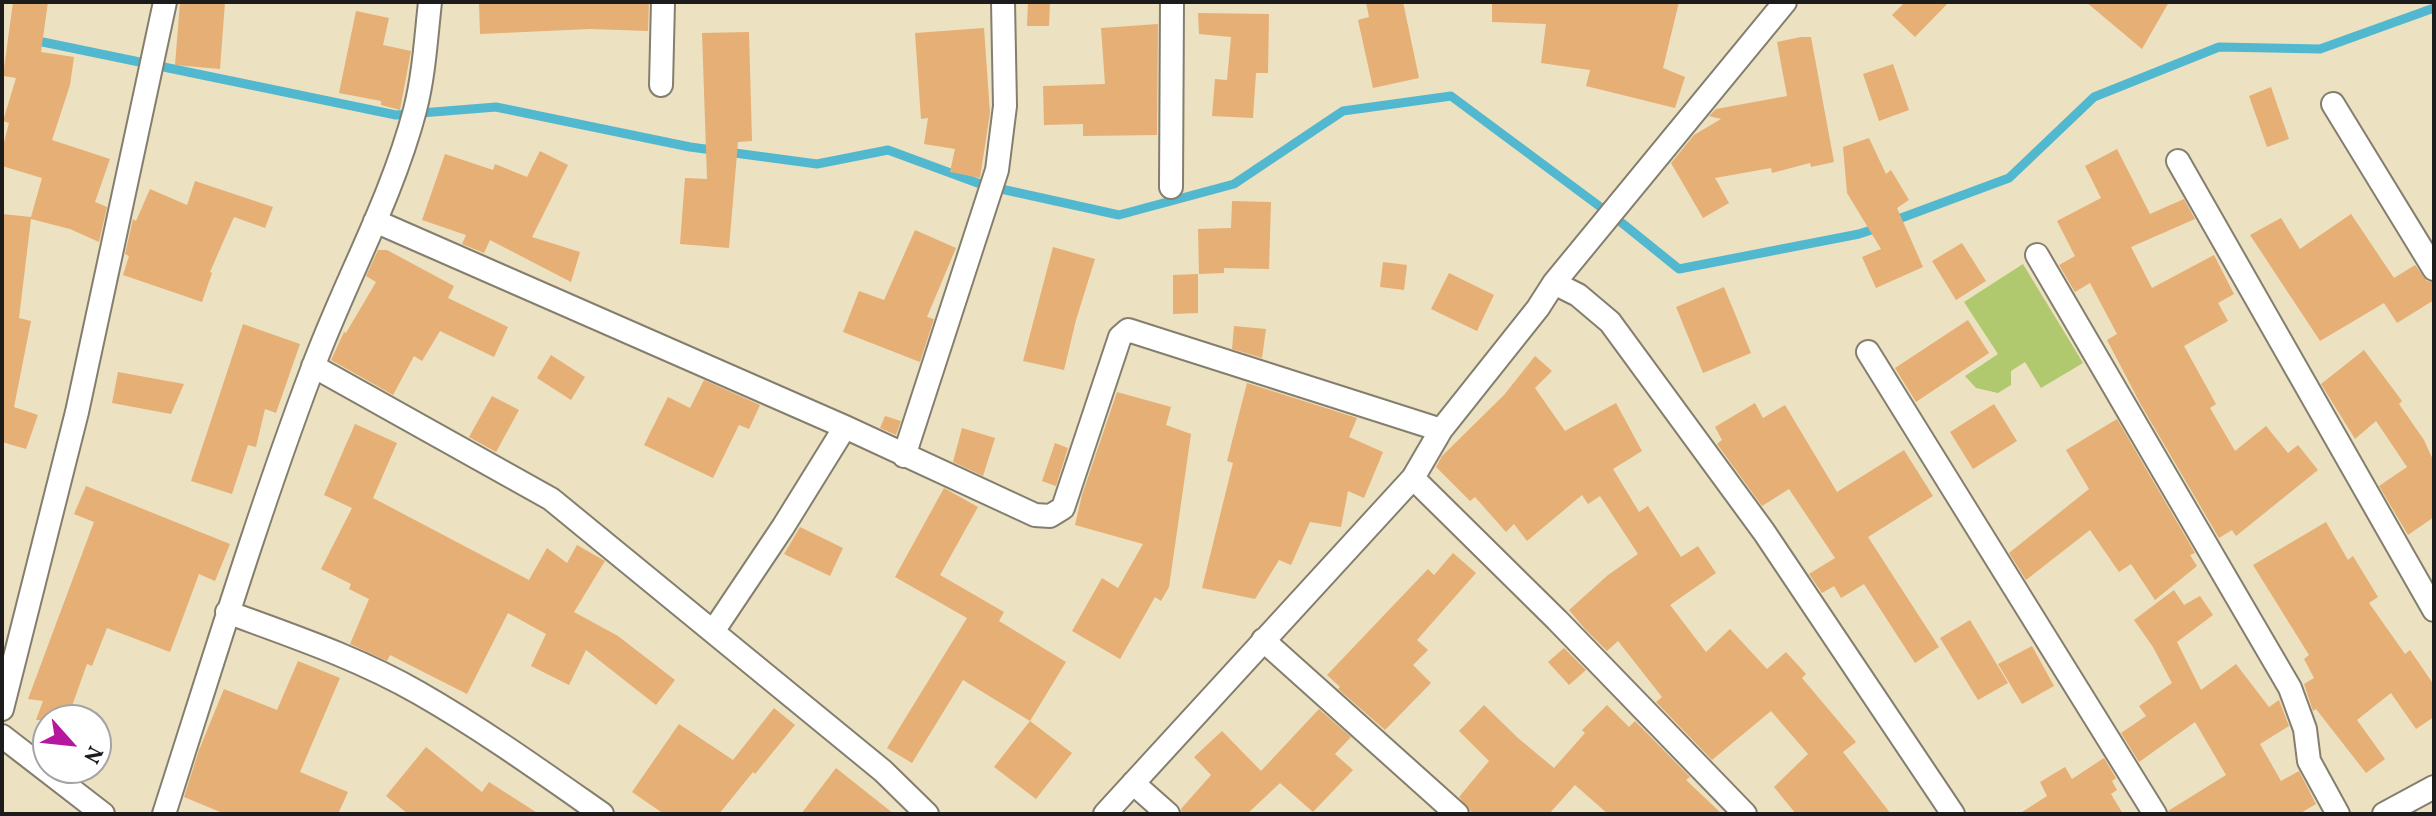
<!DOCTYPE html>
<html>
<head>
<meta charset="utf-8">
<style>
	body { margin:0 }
	#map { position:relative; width:2436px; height:816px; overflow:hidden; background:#ece1c1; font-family:Vollkorn,serif }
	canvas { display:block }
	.frame { position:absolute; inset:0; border:4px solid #1c1c1c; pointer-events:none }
	.north { position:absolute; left:32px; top:704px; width:80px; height:80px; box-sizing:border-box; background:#fff; border:2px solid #a4a4a4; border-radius:50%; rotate:117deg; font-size:22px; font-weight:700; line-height:32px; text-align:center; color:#1c1c1c }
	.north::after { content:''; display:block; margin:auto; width:28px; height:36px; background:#b5179e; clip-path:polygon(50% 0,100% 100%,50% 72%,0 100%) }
</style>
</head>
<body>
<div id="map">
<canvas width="2436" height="816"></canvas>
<div class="frame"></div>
<div class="north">N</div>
</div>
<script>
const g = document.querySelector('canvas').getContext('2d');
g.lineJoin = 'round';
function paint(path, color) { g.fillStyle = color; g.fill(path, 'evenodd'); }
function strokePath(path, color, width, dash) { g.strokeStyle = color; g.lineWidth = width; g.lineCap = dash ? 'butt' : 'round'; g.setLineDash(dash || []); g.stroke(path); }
const green = new Path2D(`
	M2023,264l60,99 -42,25 -16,-26 -14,9v14l-13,8 -22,-5 -11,-12 33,-22 -34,-52z`);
const stream = new Path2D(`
	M33,40l363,75 100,-8 194,40 127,17 71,-14 95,35 136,30 115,-31 109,-73 108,-15 171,127 57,46 180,-35 21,-7
	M1893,221l116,-43 85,-81 125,-50 101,2 114,-41`);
const building = new Path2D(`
	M13,2h35l-7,50 33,5 -4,28 -18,55 58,19 -15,43 12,5 -8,35 -29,-13 -39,-10 -12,99 12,3 -17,86 24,8 -12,34 -24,-7v-228l29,3 11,-39 -40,-12v-16l7,-27 -6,-2 13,-43 -13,-2z
	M180,2h45l-5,67 -45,-4z
	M479,2h170l-1,29 -58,-2 -110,5z
	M1028,2h22l-1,24h-22z
	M1366,2h37l16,76 -46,10 -15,-68 11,-3z
	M1492,2h187l-16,66 22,9 -10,31 -89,-22 4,-16 -49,-7 5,-39 -54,-2z
	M1905,2h44l-34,35 -23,-22z
	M2086,2h83l-27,47z
	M356,11l33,7 -6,27 28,6 -11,59 -19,-5v-4l-42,-8z
	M1198,13l71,1 -1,59h-12l-3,45 -41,-2 3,-37 12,1 4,-43 -32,-3z
	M1158,24l-1,111 -74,1v-12l-39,1 -1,-39 62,-2 -4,-56z
	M984,28l6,85 -10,65 -30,-6 5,-23 -31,-5 4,-26 -7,1 -6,-86z
	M749,32l3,109 -14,1 -9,106 -49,-4 5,-66 22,1 -5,-146z
	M1801,37h10l23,125 -23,5 -1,-4 -38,10 -1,-5 -56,10 14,25 -26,15 -32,-55 23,-28 27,-16 -12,-3 7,-7 71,-13 -10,-54z
	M1893,64l16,46 -30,11 -16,-47z
	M2271,87l18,52 -22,8 -18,-51z
	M1869,138l17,36 5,-4 18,30 -12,8 26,59 -47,21 -14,-31 19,-8 -34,-56 -4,-46z
	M2117,149l33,65 34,-15 11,20 -64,28 21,41 62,-33 20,39 -16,9 10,18 -44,25 32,58 -6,4 25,43 31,-25 22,27 10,-8 20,25 -82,66 -4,-6 -13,8 -78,-133 -34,-65 10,-6 -27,-51 -15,9 -16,-27 16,-9 -18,-35 44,-23 -16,-32z
	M540,151l28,14 -36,72 48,15 -9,30 -81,-42 -6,13 -22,-9 4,-9 -44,-15 23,-66 48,16 2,-6 32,13z
	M195,181l78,26 -8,21 -31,-11 -24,55 2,1 -10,29 -79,-27 6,-19 -4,-2 8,-35 3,2 14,-32 37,16z
	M1232,201l39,1 -2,67 -45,-1v5l-25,1 -1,-45 33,-1z
	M2351,214l43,64 21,-13 12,16 7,2v17l-37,23 -13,-20 -64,38 -70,-106 31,-17 19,31z
	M915,230l41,18 -29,69 7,2 -14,43 -77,-30 16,-41 25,9z
	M1962,243l24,38 -30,19 -24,-39z
	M1053,247l42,12 -19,61 -12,50 -41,-9z
	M378,250h9l67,36 -6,12 60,29 -14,30 -54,-26 -18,30 -8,-5 -21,39 -62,-35 13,-28 2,1 30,-51 -10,-6z
	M1383,262l24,3 -3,25 -24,-3z
	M1449,273l45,22 -17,36 -46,-22z
	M1198,274v39l-25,1v-39z
	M1724,287l27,66 -48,20 -27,-66z
	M1968,320l21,33 -73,49 -21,-34z
	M243,324l57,20 -24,69 -11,-4 -9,38 -8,-2 -16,49 -41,-13z
	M1234,326l32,3 -4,29 -30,-9z
	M2364,350l38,51 -3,3 25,36 10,22v55l-26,18 -29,-49 28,-19 -31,-46 -21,18 -34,-55z
	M551,355l34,22 -14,23 -34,-22z
	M1535,356l17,15 -17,17 30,43 51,-28 26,48 -29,18 26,43 9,-6 33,51 17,-11 18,27 -46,32 36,47 24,-23 37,40 19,-17 20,22 -4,4 54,64 -13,10 48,62h-95l-22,-27 34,-33 -37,-43 -59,49 -56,-58 6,-5 -44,-56 -11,10 -22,-22 -16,-19 39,-35 30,-21 -38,-58 -12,8 -6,-9 -55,46 -13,-17 -8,8 -31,-35 -5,4 -34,-34 6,-11 62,-61z
	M118,372l66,12 -13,30 -59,-11z
	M704,380l56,25 -11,24 -10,-4 -26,53 -69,-33 24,-48 22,11z
	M1247,383l110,35 -8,19 34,15 -19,46 -16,-7 -7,36 -31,-5 -19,43 -12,-5 -24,39 -53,-11 31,-125 -6,-2z
	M1117,392l54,15 -5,18 25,9 -22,153 -8,14 -6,-4 -35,62 -48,-28 30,-53 16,10 25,-44 -68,-19 7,-30z
	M492,396l27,14 -23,42 -27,-15z
	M1755,403l8,15 22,-13 52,87 67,-42 29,46 -65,41 71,110 -24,16 -51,-79 -23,14 -7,-12 -12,7 -13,-19 26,-16 -46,-69 -27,17 -45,-62 5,-4 -7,-13z
	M1994,404l23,37 -44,28 -23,-37z
	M885,416l16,5 -5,14 -16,-7z
	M2117,419l78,134 -5,2 7,11 -42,34 -24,-36 -12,8 -29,-42 -64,50 -17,-27 80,-64 -23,-39z
	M355,424l42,19 -24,55 156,82 18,-32 20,15 10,-18 28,16 -31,51 44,24 57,44 -19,25 -70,-55 -17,35 -38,-19 15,-32 -38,-21 -41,81 -77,-39 -3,6 -37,-17 19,-45 -20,-10 2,-5 -30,-15 31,-61 -28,-13z
	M962,428l33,10 -12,38 -30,-14z
	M1055,443l13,5 -12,38 -14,-5z
	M86,486l144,58 -15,37 -16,-7 -29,78 -63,-24 -15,38 -5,-2 -20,56h-31l7,-19 -15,-2 66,-177 -20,-8z
	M944,488l34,19 -38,68 64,37 -5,9 67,41 -36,59 -67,-41 -51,83 -25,-15 80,-130 -72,-41z
	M2326,522l22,38 5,-4 25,41 -9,6 36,51 5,-4 24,35v32l-18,12 -25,-36 -34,27 28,39 -19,14 -50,-64 -3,2 -9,-27 10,-6 -10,-19 5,-4 -56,-90z
	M800,527l43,21 -13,28 -46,-22z
	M1453,553l23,20 -59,67 11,10 -15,15 18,18 -46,47 -47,-41 2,-2 -13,-12 101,-106 6,6z
	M2174,590l10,15 16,-9 13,19 -36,27 24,48 35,-26 33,43 10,-7 10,26 -29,18 21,37 18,-10 17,33 -17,10h-130l-1,-3 58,-36 -31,-53 -56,40 -18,-29 25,-17 -7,-10 33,-23 -19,-36 -19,-27z
	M1970,620l38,63 -30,17 -38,-62z
	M2032,646l22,40 -32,18 -24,-40z
	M1564,648l22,22 -17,15 -21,-23z
	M298,661l42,17 -40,94 48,20 -10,22h-113l-41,-17 15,-47 25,-61 53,21z
	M1484,705l34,33 36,30 31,-35 -3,-3 25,-25 22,22 6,-6 55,56 -4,3 36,34h-114l-33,-29 -26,29h-76l-14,-17 30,-36 -30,-30z
	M774,708l21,17 -40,49 -2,-2 -34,42h-55l-32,-22 47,-68 54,36z
	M1319,709l32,28 -16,17 18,16 -40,42 -33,-29 -33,31h-65l-1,-5 30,-34 -17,-18 28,-26 39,40z
	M1030,721l42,32 -36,46 -42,-32z
	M426,747l56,45 7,-10 50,32h-131l-22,-18z
	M2104,758l12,20 -4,3 5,9 -6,4 12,20h-104l28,-18 -7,-14 25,-15 7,12z
	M836,768l58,46h-93z`);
const street = new Path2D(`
	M661,85l2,-83
	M2333,104l101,165
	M2178,161l256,449
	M1171,187l1,-185
	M375,221l470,206 190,88 15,1 13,-8 57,-171 8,-7 313,100
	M2037,255l253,433 15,41 4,32 29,53
	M1554,283l24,12 32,27 154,210 189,282
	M1868,352l287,462
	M313,366l238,133 332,272 44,43
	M904,456l93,-286 8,-64 -2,-104
	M1413,478l144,142 188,194
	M227,612c65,24 131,46 192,81 63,36 123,79 183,121
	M714,630l69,-103 62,-100
	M1263,640l194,174
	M2,709l75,-297 88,-410
	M2,736l101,78
	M1133,783l35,31
	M164,814c48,-149 93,-298 148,-444 32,-87 79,-169 103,-260 9,-35 11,-72 15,-108
	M1105,814l308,-336 28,-48 97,-122 16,-25 231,-281
	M2384,814l50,-27`);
paint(green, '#b0c96f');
strokePath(stream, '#51b8cf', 9);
paint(building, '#e6af75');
strokePath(street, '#847e6e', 26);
strokePath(street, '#fff', 22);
</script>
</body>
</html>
